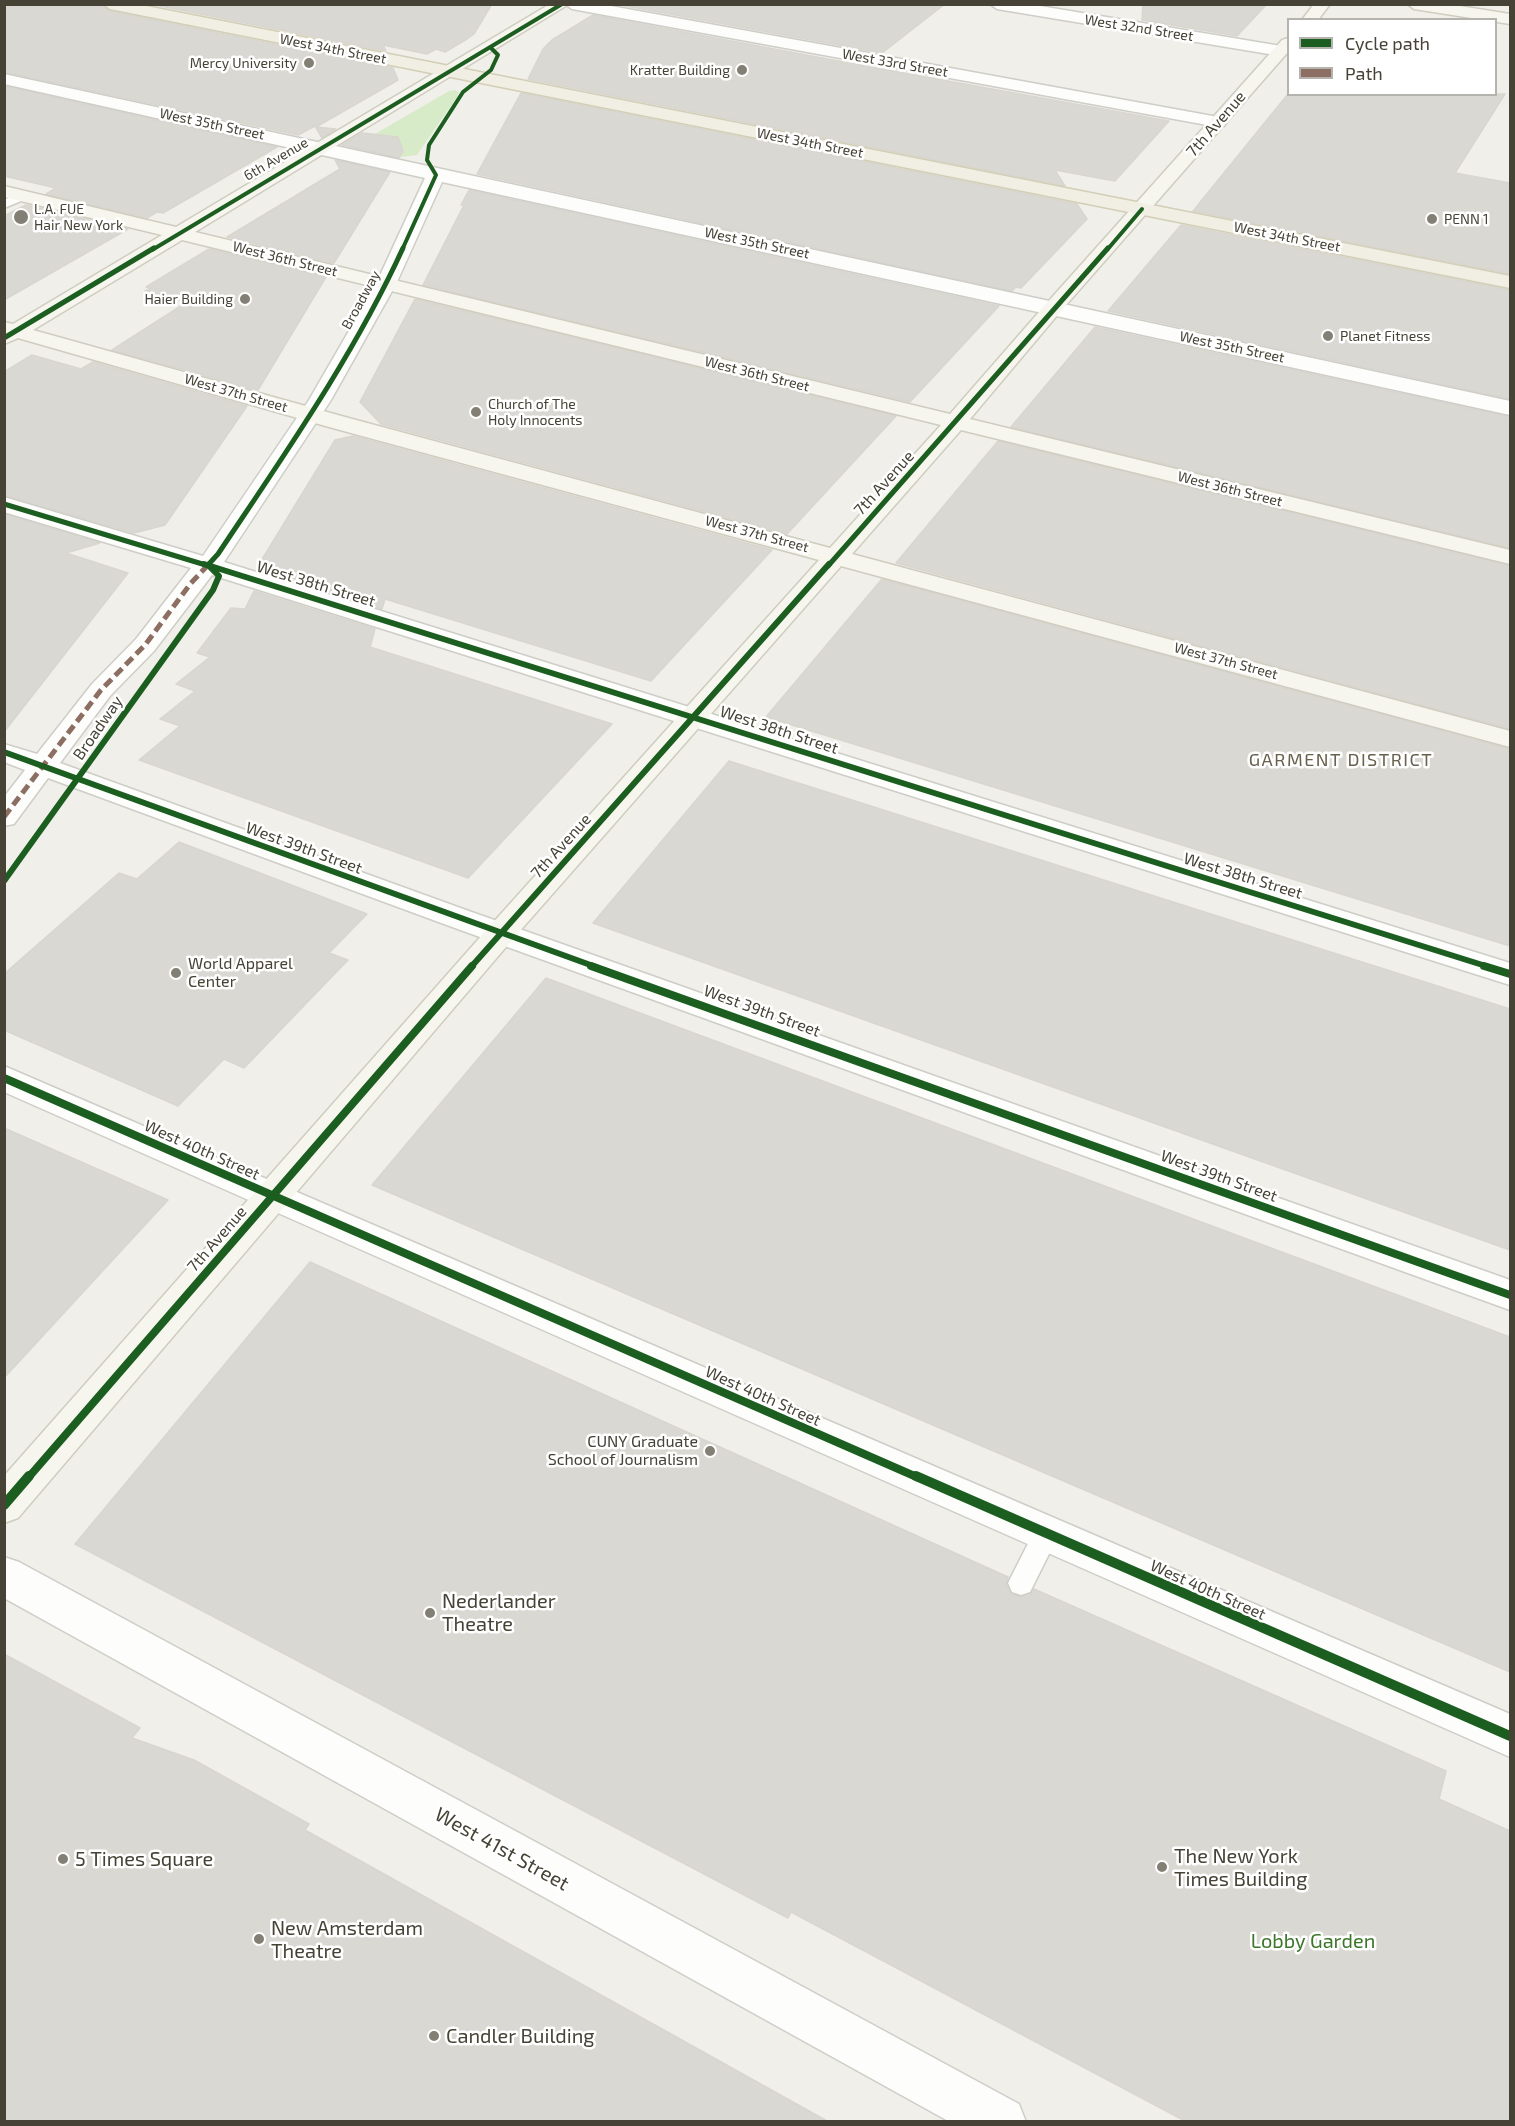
<!DOCTYPE html>
<html>
<head>
<meta charset="utf-8">
<style>
	body { margin:0 }
	#map { position:relative; width:1515px; height:2126px; overflow:hidden; background:#f0efe9; font-family:"Exo 2",sans-serif }
	canvas { display:block }
	.frame { position:absolute; inset:0; border:6px solid #464235; pointer-events:none }
	.legend { position:absolute; left:1287px; top:18px; width:210px; height:78px; box-sizing:border-box; background:#fff; border:2px solid #b5b3ae; margin:0; padding:8px 10px; list-style:none; font-size:18px; color:#464235 }
	.legend li { display:flex; align-items:center; gap:12px; height:30px }
	.legend b { width:30px; border:2px solid #b5b3ae }
</style>
</head>
<body>
<div id="map">
<canvas width="1515" height="2126"></canvas>
<div class="frame"></div>
<ul class="legend">
<li><b style="height:8px;background:#1b5e20"></b>Cycle path</li>
<li><b style="height:8px;background:#8d6e63"></b>Path</li>
</ul>
</div>
<script>
const g = document.querySelector('canvas').getContext('2d');
g.lineJoin = 'round';
function paint(path, color) { g.fillStyle = color; g.fill(path, 'evenodd'); }
function strokePath(path, color, width, dash) { g.strokeStyle = color; g.lineWidth = width; g.lineCap = dash ? 'butt' : 'round'; g.setLineDash(dash || []); g.stroke(path); }
function write(font, color, halo, rows, align = 'center') {
  g.font = font + ' "Exo 2",sans-serif'; g.lineWidth = 5; g.setLineDash([]); g.textBaseline = 'middle'; g.strokeStyle = halo; g.fillStyle = color; for (const [text, x, y, turn = 0] of rows) {
    g.save(); g.translate(x, y); g.rotate((+turn || 0) * Math.PI / 180); g.textAlign = isNaN(turn) ? turn : align; if (halo) g.strokeText(text, 0, 0); g.fillText(text, 0, 0); g.restore();
  }
}
const green = new Path2D(`
	M455,90l4,2 -2,5 -40,58 -15,2 -40,-9 -1,-6 88,-51z`);
const building = new Path2D(`
	M4,4h97l9,7 283,57 5,12 -82,47 20,2 -14,9 -7,-12 -17,9 -294,-63z
	M150,4h342l-18,30 -7,5 -22,13 -9,-3 -9,5 -44,-9 3,6z
	M615,4h330l-63,49z
	M1143,4h124l-30,32 -95,-16z
	M593,15l272,51 304,55 -54,60 -60,-11 10,16 -537,-107 15,-30 9,-9z
	M4,86l273,61 -114,66 -6,-1 -10,6 -101,-24 10,-6 -52,-12z
	M521,93l556,111 10,15 -66,69 -5,-1 -4,4 -535,-117z
	M1288,94h217l-50,79 55,10v91l-317,-63z
	M362,133l36,4 5,14 -4,7 -57,-13z
	M335,160l55,12 -56,91 -107,-26 113,-68z
	M469,190l530,116 -89,96 -487,-117 41,-80h-3z
	M26,205l102,24 -124,71v-84z
	M1181,225l329,65v109l-402,-88z
	M209,249l117,28 -68,113 -146,-40 75,-48 -42,-11 6,-3 -5,-1z
	M415,299l481,117 -109,118 -406,-110 -21,-22z
	M1095,327l415,90v131l-499,-121z
	M32,355l49,14 12,-7 154,44 -82,119 -31,8 -130,-38v-123z
	M353,436l419,114 -121,131 -266,-82 -3,10 -118,-37 5,-9 -8,-2 74,-121z
	M998,441l512,125v163l-614,-166z
	M4,514l96,29 -34,10 62,20 -124,159z
	M882,579l628,170v197l-744,-229z
	M254,591l121,38 -5,18 242,77 -144,154 -329,-118 41,-34 -20,-7 35,-28 -19,-7 34,-27 -13,-4 34,-45 14,1z
	M729,761l781,248v241l-917,-327z
	M179,842l188,72 -38,39 19,7 -104,108 -20,-9 -46,47 -174,-76v-56l115,-101 18,6z
	M546,978l964,359v335l-1138,-487z
	M4,1128l164,72 -164,178z
	M310,1262l698,315 -2,7 5,10 11,3 9,-3 3,-5 412,182 -7,28 71,32v290h-325l-394,-209 -3,6 -713,-374z
	M4,1654l136,74 -8,10 62,22 115,64 -4,6 522,291h-823z`);
const lane = new Path2D(`
	M22,192l4,1v6l-22,9v-8z
	M1046,1522l9,4 4,8 -29,58 -9,3 -9,-3 -4,-9 29,-57z`);
const street = new Path2D(`
	M565,4h35l618,113 6,1 3,4 -3,4 -6,1 -646,-118z
	M990,4h38l253,42 6,2 1,4 -7,4 -284,-47z
	M4,74l1506,327v14l-1068,-233 -46,102 -65,116 -107,162 1286,401v22l-1298,-410 -58,76 -44,45 -50,67 406,147 1044,370v30l-1066,-386 -396,-146 -34,46 -10,2v-29l21,-27 -21,-8v-18l33,10 55,-70 44,-45 55,-71 -187,-56v-15l199,59 106,-156 67,-116 49,-106 -421,-94z
	M4,1066l1506,648v43l-1506,-665z
	M4,1557l15,5 1000,542 7,18h-76l-946,-524z`);
const secondary = new Path2D(`
	M550,4h19l-374,228 755,182 96,-110 236,-264 6,-2v14l-228,260 -90,107 540,131v14l-549,-134 -109,124 658,177v16l-669,-181 -329,374 -494,578 -14,5v-47l486,-550 329,-366 -490,-133 -311,-89 -14,6v-22l9,2 149,-89 -158,-38v-11l172,41zM182,240l759,185 -111,123 -485,-131 -312,-87z
	M1314,4h16l-12,16h-16z
	M1407,4h40l63,10v10l-96,-15z`);
const primary = new Path2D(`
	M103,4h33l1374,272v12l-1400,-279z`);
const quiet = new Path2D(`
	M4,817l97,-127 44,-45 46,-62 17,-18`);
const cyclewayFar4 = new Path2D(`
	M152,250l410,-246
	M402,250l34,-75 -9,-15 2,-15 34,-53 28,-22 7,-15 -8,-8
	M1107,250l35,-41`);
const cyclewayFar3 = new Path2D(`
	M4,338l150,-90
	M4,504l205,62
	M208,565l10,-11c66,-99 135,-197 185,-306
	M828,566l280,-318`);
const cyclewayFar2 = new Path2D(`
	M204,564l1285,403
	M4,752l592,215
	M4,881l209,-291 6,-14 -11,-11
	M471,967l358,-403`);
const cyclewayFar1 = new Path2D(`
	M591,966l919,329
	M1484,966l26,8
	M4,1078l915,400
	M28,1478l444,-512`);
const cycleway = new Path2D(`
	M916,1476l594,260
	M4,1505l25,-29`);
const markers = [
	[309,63,6,"#827f74"],
	[742,70,6,"#827f74"],
	[21,217,8,"#827f74"],
	[1432,219,6,"#827f74"],
	[245,299,6,"#827f74"],
	[1328,336,6,"#827f74"],
	[476,412,6,"#827f74"],
	[176,973,6,"#827f74"],
	[710,1451,6,"#827f74"],
	[430,1613,6,"#827f74"],
	[63,1859,6,"#827f74"],
	[1162,1867,6,"#827f74"],
	[259,1939,6,"#827f74"],
	[434,2036,6,"#827f74"]
];
const farStreetnames = [
	["West 32nd Street",1139,28,9],
	["West 34th Street",333,49,11],
	["West 33rd Street",895,63,10],
	["West 35th Street",212,124,12],
	["West 34th Street",810,143,11],
	["6th Avenue",276,159,-30],
	["West 34th Street",1287,237,11],
	["West 35th Street",757,243,12],
	["West 36th Street",285,259,14],
	["Broadway",361,300,-61],
	["West 35th Street",1232,347,12],
	["West 36th Street",757,374,14],
	["West 37th Street",236,393,16],
	["West 36th Street",1230,489,14],
	["West 37th Street",757,534,15],
	["West 37th Street",1226,661,15]
];
const farPoinames = [
	["Mercy University",297,63,"right"],
	["Kratter Building",730,70,"right"],
	["L.A. FUE",34,209],
	["Hair New York",34,225],
	["PENN 1",1444,219],
	["Haier Building",233,299,"right"],
	["Planet Fitness",1340,336],
	["Church of The",488,404],
	["Holy Innocents",488,420]
];
const streetNames = [
	["7th Avenue",1216,124,-49],
	["7th Avenue",884,483,-48],
	["West 38th Street",316,584,17],
	["Broadway",98,728,-55],
	["West 38th Street",779,730,18],
	["7th Avenue",561,846,-48],
	["West 39th Street",304,848,20],
	["West 38th Street",1243,876,17],
	["West 39th Street",762,1011,20],
	["West 40th Street",202,1150,24],
	["West 39th Street",1219,1176,20],
	["7th Avenue",217,1239,-49],
	["West 40th Street",763,1396,24],
	["West 40th Street",1208,1590,24]
];
const poiNames = [
	["World Apparel",188,964],
	["Center",188,982],
	["CUNY Graduate",698,1442,"right"],
	["School of Journalism",698,1460,"right"]
];
const neighbourhoodNames = [
	["GARMENT DISTRICT",1341,760]
];
const nearPoinames = [
	["Nederlander",442,1601],
	["Theatre",442,1624],
	["The New York",1174,1856],
	["Times Building",1174,1879],
	["5 Times Square",75,1859],
	["New Amsterdam",271,1928],
	["Theatre",271,1951],
	["Candler Building",446,2036]
];
const nearStreetnames = [
	["West 41st Street",502,1849,29]
];
const nearParknames = [
	["Lobby Garden",1313,1941]
];
paint(green, '#d8ebc9');
paint(building, '#d9d8d2');
strokePath(building, '#d8d6cf', 1.5);
strokePath(lane, '#cecdc7', 3);
strokePath(street, '#cecdc7', 3);
strokePath(secondary, '#cfcdc0', 3);
strokePath(primary, '#d2ceb7', 3);
paint(lane, '#fdfdfc');
paint(street, '#fdfdfc');
paint(secondary, '#f7f6ee');
paint(primary, '#f1efe3');
strokePath(quiet, '#8d6e63', 5, [10, 5]);
strokePath(cyclewayFar4, '#1b5e20', 4);
strokePath(cyclewayFar3, '#1b5e20', 5);
strokePath(cyclewayFar2, '#1b5e20', 6);
strokePath(cyclewayFar1, '#1b5e20', 8);
strokePath(cycleway, '#1b5e20', 10);
for (const [x, y, r, color] of markers) { const dot = new Path2D(); dot.arc(x, y, r, 0, 2 * Math.PI); g.fillStyle = color; g.fill(dot); strokePath(dot, '#fff', 2); }
write('14px', '#464235', '#fff', farStreetnames);
write('14px', '#464235', '#fff', farPoinames, 'left');
write('16px', '#464235', '#fff', streetNames);
write('16px', '#464235', '#fff', poiNames, 'left');
g.letterSpacing = '1.5px';
write('18px', '#68614d', '#fff', neighbourhoodNames);
g.letterSpacing = '0px';
write('20px', '#464235', '#fff', nearPoinames, 'left');
write('20px', '#464235', '#fff', nearStreetnames);
write('20px', '#3b7729', '#fff', nearParknames);
</script>
</body>
</html>
